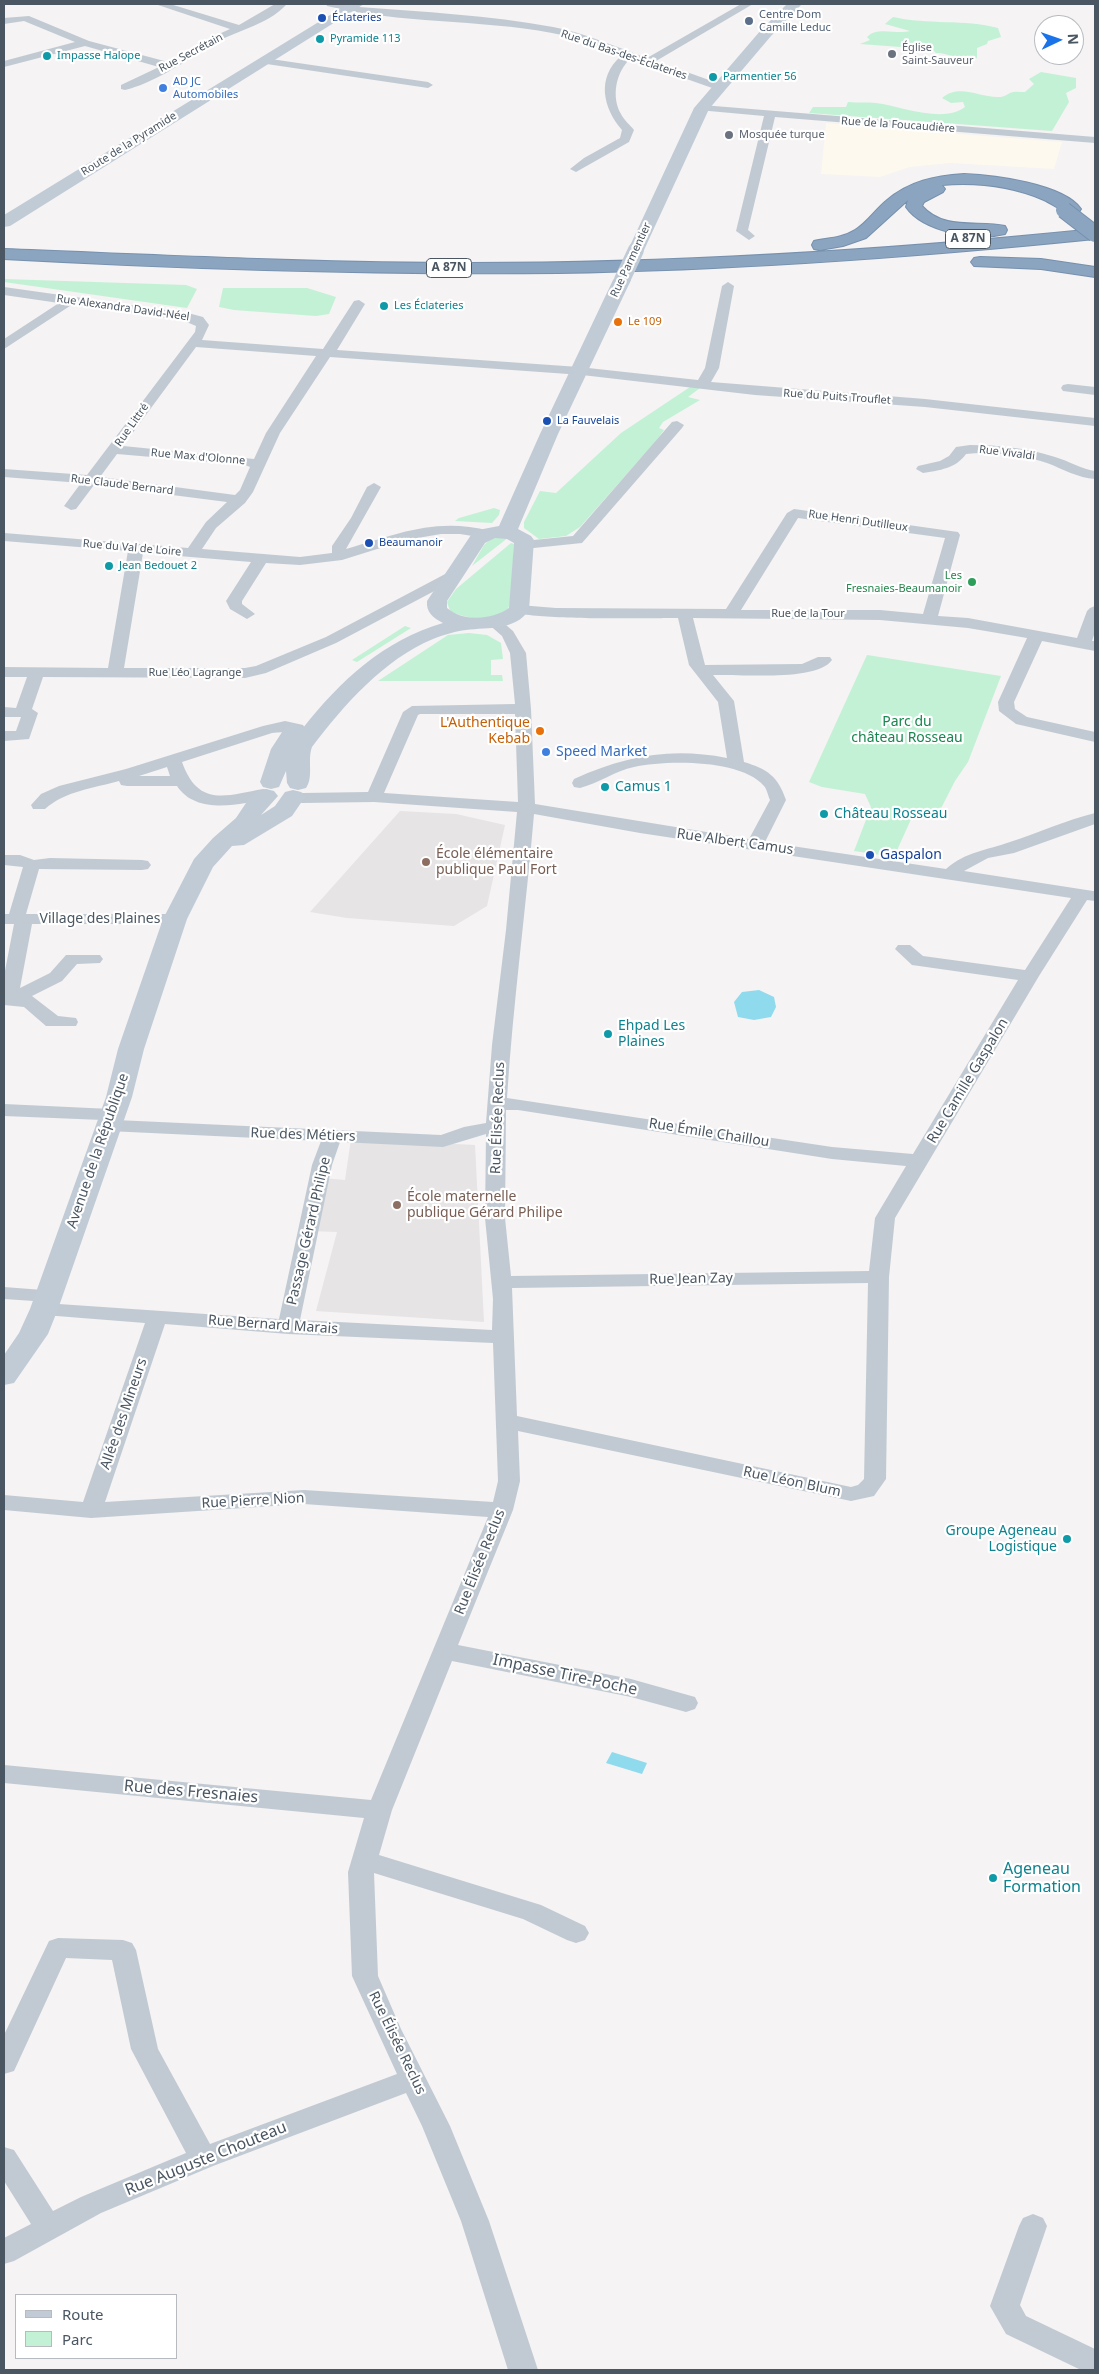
<!DOCTYPE html>
<html>
<head>
<meta charset="utf-8">
<style>
	body { margin:0 }
	#map { position:relative; width:1099px; height:2374px; overflow:hidden; background:#f5f3f3; font-family:"Noto Sans",sans-serif }
	canvas { display:block }
	.frame { position:absolute; inset:0; border:5px solid #4a5661; pointer-events:none }
	.legend { position:absolute; left:15px; top:2294px; width:162px; height:65px; box-sizing:border-box; background:#fff; border:1px solid #b7bbc0; margin:0; padding:6px 9px; list-style:none; font-size:15px; color:#4a5661 }
	.legend li { display:flex; align-items:center; gap:10px; height:25px }
	.legend b { width:25px; border:1px solid #b7bbc0 }
	.north { position:absolute; left:1034px; top:15px; width:50px; height:50px; box-sizing:border-box; background:#fff; border:1px solid #b7bbc0; border-radius:50%; rotate:87deg; font-size:14px; font-weight:700; line-height:20px; text-align:center; color:#4a5661 }
	.north::after { content:''; display:block; margin:auto; width:18px; height:22px; background:#1a73e8; clip-path:polygon(50% 0,100% 100%,50% 72%,0 100%) }
</style>
</head>
<body>
<div id="map">
<canvas width="1099" height="2374"></canvas>
<div class="frame"></div>
<ul class="legend">
<li><b style="height:6px;background:#c1cbd6"></b>Route</li>
<li><b style="height:14px;background:#c3f1d5"></b>Parc</li>
</ul>
<div class="north">N</div>
</div>
<script>
const g = document.querySelector('canvas').getContext('2d');
g.lineJoin = 'round';
function paint(path, color) { g.fillStyle = color; g.fill(path, 'evenodd'); }
function strokePath(path, color, width, dash) { g.strokeStyle = color; g.lineWidth = width; g.lineCap = dash ? 'butt' : 'round'; g.setLineDash(dash || []); g.stroke(path); }
function write(font, color, halo, rows, align = 'center') {
  g.font = font + ' "Noto Sans",sans-serif'; g.lineWidth = 4.5; g.setLineDash([]); g.textBaseline = 'middle'; g.strokeStyle = halo; g.fillStyle = color; for (const [text, x, y, turn = 0] of rows) {
    g.save(); g.translate(x, y); g.rotate((+turn || 0) * Math.PI / 180); g.textAlign = isNaN(turn) ? turn : align; if (halo) g.strokeText(text, 0, 0); g.fillText(text, 0, 0); g.restore();
  }
}
const commercial = new Path2D(`
	M826,123l96,8 140,11 -8,27 -104,-6 -40,4 -30,10 -59,-3z`);
const education = new Path2D(`
	M400,811l56,3 49,11 -18,81 -33,20 -107,-8 -37,-6z
	M351,1139l124,6 9,177 -168,-11 21,-79 -27,-1 12,-53 23,2z`);
const green = new Path2D(`
	M893,17c35,8 71,2 105,11l3,9 -13,4 -1,3 -10,4v10c-24,8 -20,-5 -41,-5l-8,-8 -14,3 -54,-4 10,-4 -3,-3c11,-11 29,-2 43,-6l-25,-7z
	M1041,72l35,6v10l-10,5 3,9 -17,29 -243,-18 4,-6h33l2,-5c9,1 19,0 28,1 24,3 68,21 89,4l-2,-5 -12,1 -9,-5c18,-15 38,0 57,-1 5,0 7,-2 11,-4 4,-2 10,-1 15,-1l9,-8 -5,-5z
	M4,279l182,6 11,4 -10,19 -183,-26z
	M223,288h84l29,9 -7,17 -13,2 -82,-6 -15,-3z
	M690,387l10,1 -12,9 12,3 -37,22 -4,6 5,2 -8,11 -76,86 -14,9 -27,3 -15,-11v-6l16,-31 16,2 65,-60z
	M494,508l6,2 -1,5 -7,8 -37,-2 4,-3z
	M493,537h16l-37,29 12,-21z
	M511,543l3,1c-1,14 0,54 -6,65 -2,4 -6,5 -10,6 -18,5 -31,4 -48,-4l-3,-9 9,-13z
	M405,626l6,2 -54,34 -5,-2z
	M469,633l18,2 14,8 2,16 -12,1v15h11l1,6h-125l70,-46z
	M867,655l134,21 -33,86 -13,19 -20,39 -23,-3 -18,40 -40,-6 17,-44 -6,-13 -43,-7 -13,-5z`);
const water = new Path2D(`
	M759,990l15,7 2,10 -5,10 -17,3 -16,-3 -4,-15 8,-10z
	M612,1752l35,11 -5,11 -36,-11z`);
const street = new Path2D(`
	M155,4h15l69,21 36,-21h12c-21,23 -56,27 -81,44 -22,15 -55,36 -81,42l-4,-1v-4l38,-18 -74,-21 -81,21v-6l71,-19 -51,-21 -20,3v-6l25,-2 60,25 79,21 22,-11 9,-8 31,-14z
	M326,4h18l15,3c64,5 130,8 194,20 32,6 63,20 94,31l94,-54h12l-97,57 67,24v4h-8l-85,-30c-14,13 -19,38 -9,55 3,6 9,11 13,16l-5,12 -53,30 -6,-3 14,-11 36,-20 2,-8c-19,-22 -26,-52 -1,-74 -23,-8 -46,-19 -69,-23 -74,-14 -152,-9 -225,-27z
	M264,58l164,24 5,3 -5,3 -168,-25 -1,-2z
	M702,105l393,32v6l-320,-26 -27,113 7,6 -6,4 -13,-9 28,-115 -66,-6 -2,-2z
	M728,282l6,4 -15,82 -8,14 214,17 170,19v8l-170,-19 -170,-12 -173,-20 -252,-18 -50,76 -27,59 -8,11 -29,25 -14,21 98,8 32,-4v-7l19,-28 16,-31 7,-4 7,4 -35,62c52,-15 90,-32 144,-18l2,3 -7,4 -25,-4h-19l-35,6 -64,20 -42,5 -34,-2 -24,38v3l13,10 -8,5 -17,-10 -4,-8 25,-39 -108,-9 -19,115h121l11,-2 70,-29 123,-65h10l2,3 -2,3 -123,65 -70,30 -21,5 -202,-1 -11,32 6,4 -9,26 -25,2v-10h12l5,-14h-17v-10l12,1 11,-31h-23v-10l104,1 20,-117 -124,-10v-8l184,15 18,-26 21,-20 -133,-17 -18,24 -5,1 -7,-4 17,-23 -77,-6v-8l83,6 108,-143 1,-6 -14,-6 -109,-16 -69,45v-10l55,-36 -55,-8v-8l184,26 15,4 6,8 -7,15 121,9 31,-48 5,-1 6,4 -28,46 242,17 119,13 7,-12 17,-82zM196,347l120,9 -50,77 -12,26 -131,-13zM117,454l128,11 5,2 -10,23 -5,5 -135,-18z
	M1068,384l27,3v8l-32,-4 -2,-3 2,-3z
	M677,421l7,4 -2,3 -100,115 -58,6 -5,-1 -2,-3 2,-3 5,-1 49,-5 99,-114z
	M970,445c28,0 58,3 85,12 14,4 26,12 40,14v8c-17,-1 -32,-10 -48,-16 -24,-8 -56,-12 -81,-9 -11,15 -26,16 -43,19l-7,-4 2,-3 22,-5 9,-5 7,-9z
	M794,509l164,23 2,3 -22,81 30,2 109,20 10,-27 3,-3 5,-2v26l-3,9h3v10l-53,-10 -28,61 1,7 12,8 68,15v10l-79,-18 -17,-13 -1,-9 29,-64 -59,-10 -88,-8 -187,-2 12,47 97,-1 16,-7h12l2,3c-15,22 -93,14 -119,15l21,26 10,61c23,7 34,14 42,38l-21,42 181,27c21,-18 39,-18 64,-27 28,-9 56,-22 85,-29v11l-81,29 -26,5 -24,13 129,20h2v10l-8,-1 -48,76 -144,242 -6,59 -3,202 -12,17 -23,5 -333,-70 2,50 -7,29 -55,135 173,34 64,18 3,6 -3,6 -9,3 -55,-15 -179,-36 -60,149 -13,45 162,50 44,21 4,7 -4,7 -9,3 -9,-3 -44,-21 -149,-46 4,103 23,53 49,97 39,95 49,149h-30l-47,-149 -39,-95 -16,-33 -193,73 -112,47 -87,48 -10,3v-26l27,-14 -27,-43v-34l10,3 39,61 28,-14 105,-44 -55,-104 -19,-89 -46,-2 -52,113 -10,3v-39l45,-94 9,-3 65,2 9,3 4,7 22,99 52,95 187,-70 -45,-98 -4,-104 16,-54 -360,-35v-18l367,35 117,-283 -184,-13 -213,14 -87,-8v-15l79,7 62,-179 -101,-8 -7,-1 -4,-5 4,-5 7,-1 235,16 33,-154 9,-24 -213,-10 -7,-2 -3,-4 5,-5 -99,-4v-12l107,5 7,2 3,4 -5,5 325,15 23,-8 22,-4 6,-78 14,-115 11,-118 -143,-10 -72,1 -13,-3 -2,-4 2,-4 6,-1 8,2 65,-1 35,-80 9,-6 103,-2 -5,-51 -8,-17 -16,-14 8,-5 5,2 14,12 13,22 5,56 4,95 214,35 21,-39c-2,-4 -3,-11 -6,-14 -23,-27 -98,-26 -130,-19 -19,4 -35,16 -54,21l-6,-1 -2,-4 2,-4c52,-23 96,-32 153,-21l-9,-56 -29,-37 -11,-47c-22,0 -159,3 -167,-8l8,-5 37,3 170,1 61,-96zM798,518l147,20 -22,76 -43,-4h-139zM420,714h95l3,88 -134,-9 34,-78zM534,814l106,19 431,65 -46,72 -102,-14 -13,-11h-12l-3,4 17,16 106,15 -105,174 -81,-7 -325,-49c6,-95 19,-189 27,-284zM506,1110h12l314,49 74,7 -31,52 -6,53 -358,5 -6,-58zM486,1134l-1,84 8,81 -1,31 -192,-10 32,-155 8,-23 103,5zM868,1283l-4,196 -6,6 -7,2 -334,-71 -5,-128zM165,1324l123,10 205,9 5,138 -5,21 -189,-12 -199,12z
	M285,721l18,4 2,3 -2,3c-10,3 -20,0 -31,2l-90,29c16,45 43,34 81,27l6,1 2,4 -2,4c-29,7 -73,17 -92,-12h-50l-6,-1 -2,-4c-25,7 -54,10 -74,28h-12l-2,-4 10,-11 18,-8 67,-17 137,-43zM167,767l3,9h-31z
	M4,855h16l14,5 16,-2 92,2 6,1 3,4 -3,4 -6,1 -103,-1 -13,45h149l6,1 3,4 -3,4 -6,1h-143l-12,64 30,-15 16,-18h34l3,4 -3,4 -23,1 -15,17 -30,15 26,20 18,2 2,4 -2,4h-30l-22,-19 -20,-2v-29l10,-52h-10v-10h5l14,-47 -19,-2z
	M4,1287l52,4 3,5 -3,5 -7,1 -45,-3z
	M1033,2214l10,4 4,8 -27,79 6,11 69,33v21h-14l-75,-36 -16,-28 29,-80 4,-8z`);
const secondary = new Path2D(`
	M348,4h16l-354,222 -6,1v-12z
	M787,4h15l-31,32 -62,73 -65,141 -2,4h-12l-2,-4 66,-142 67,-78z
	M622,275l6,1 3,4 -73,154 -40,95 13,7 3,4 -5,70c-14,21 -41,17 -63,20 -10,1 -23,5 -33,9 -49,20 -90,67 -121,108 -5,13 2,30 -6,41l-8,2 -8,-2 -3,-5 -1,-12 -7,16 -8,2 -8,-2 -3,-5 11,-33 15,-23 8,-2 9,4c37,-47 81,-88 140,-105 -10,-5 -17,-11 -16,-22l44,-66 7,-5 21,-4 41,-92 73,-154 3,-4zM495,538l12,1 7,4 -5,65c-17,12 -46,14 -62,0v-7l38,-58z
	M266,789l8,2 4,5 -17,19 14,-9 10,-14 8,-2 8,2 4,5 -13,19 -48,29 -12,1 -19,21 -26,52 -43,130 -12,48 -74,212 -10,25 -34,49 -10,2v-30l15,-22 11,-24 76,-212 12,-48 45,-130 31,-60 19,-21 23,-20 14,-21 8,-6z`);
const highway = new Path2D(`
	M964,174c29,1 100,10 117,35l-2,3c-13,4 -24,-7 -35,-12 -33,-14 -66,-18 -102,-15l3,4 -2,3 -19,10 -2,4c22,25 56,14 83,20l2,4 -2,4c-29,7 -82,-2 -99,-27l2,-7 -42,38 -23,8 -23,4 -6,-1 -2,-4 2,-4c14,-3 28,-3 41,-11 12,-7 20,-20 31,-29 23,-20 49,-25 78,-27z
	M1095,229v10c-178,18 -357,31 -537,34 -185,2 -370,-4 -554,-14v-10c155,6 311,14 466,14 209,0 417,-13 625,-34z
	M980,257l61,2 54,8v10l-54,-8 -67,-3 -3,-4 3,-4z`);
const secondaryBridge = new Path2D(`
	M622,280l14,-30`);
const highwayBridge = new Path2D(`
	M1064,210l31,24`);
const markers = [
	[322,18,5,"#1a4fb4"],
	[749,21,5,"#5c6f8a"],
	[320,39,5,"#0f9aa8"],
	[892,54,5,"#6b7280"],
	[47,56,5,"#0f9aa8"],
	[713,77,5,"#0f9aa8"],
	[163,88,5,"#3f7fe0"],
	[729,135,5,"#6b7280"],
	[384,306,5,"#0f9aa8"],
	[618,322,5,"#e8710a"],
	[547,421,5,"#1a4fb4"],
	[369,543,5,"#1a4fb4"],
	[109,566,5,"#0f9aa8"],
	[972,582,5,"#2e9e5b"],
	[540,731,5,"#e8710a"],
	[546,752,5,"#3f7fe0"],
	[605,787,5,"#0f9aa8"],
	[824,814,5,"#0f9aa8"],
	[870,855,5,"#1a4fb4"],
	[426,862,5,"#8d6e63"],
	[608,1034,5,"#0f9aa8"],
	[397,1205,5,"#8d6e63"],
	[1067,1539,5,"#0f9aa8"],
	[993,1878,5,"#0f9aa8"]
];
const farServicenames = [
	["Centre Dom",759,15],
	["Camille Leduc",759,28]
];
const farTransitnames = [
	["Éclateries",332,18],
	["La Fauvelais",557,421],
	["Beaumanoir",379,543]
];
const farCulturenames = [
	["Pyramide 113",330,39],
	["Impasse Halope",57,56],
	["Parmentier 56",723,77],
	["Les Éclateries",394,306],
	["Jean Bedouet 2",119,566]
];
const farWorshipnames = [
	["Église",902,48],
	["Saint-Sauveur",902,61],
	["Mosquée turque",739,135]
];
const farStreetnames = [
	["Rue Secrétain",191,53,-28],
	["Rue du Bas-des-Éclateries",624,55,19],
	["Rue de la Foucaudière",898,125,4],
	["Route de la Pyramide",129,144,-32],
	["Rue Parmentier",631,260,-65],
	["Rue Alexandra David-Néel",123,308,8],
	["Rue du Puits Trouflet",837,397,4],
	["Rue Littré",132,425,-55],
	["Rue Vivaldi",1007,453,7],
	["Rue Max d'Olonne",198,457,5],
	["Rue Claude Bernard",122,485,7],
	["Rue Henri Dutilleux",858,521,8],
	["Rue du Val de Loire",132,548,5],
	["Rue de la Tour",808,614],
	["Rue Léo Lagrange",195,673]
];
const farShopnames = [
	["AD JC",173,82],
	["Automobiles",173,95]
];
const farFoodnames = [
	["Le 109",628,322]
];
const farLeisurenames = [
	["Les",962,576],
	["Fresnaies-Beaumanoir",962,589]
];
const shields = [
	[968,239,45],
	[449,268,45]
];
const shieldNames = [
	["A 87N",968,239],
	["A 87N",449,268]
];
const parkNames = [
	["Parc du",907,722],
	["château Rosseau",907,738]
];
const foodNames = [
	["L'Authentique",530,723],
	["Kebab",530,739]
];
const shopNames = [
	["Speed Market",556,752]
];
const cultureNames = [
	["Camus 1",615,787],
	["Château Rosseau",834,814],
	["Ehpad Les",618,1026],
	["Plaines",618,1042],
	["Groupe Ageneau",1057,1531,"right"],
	["Logistique",1057,1547,"right"]
];
const streetNames = [
	["Rue Albert Camus",735,842,8],
	["Village des Plaines",100,919],
	["Rue Camille Gaspalon",968,1081,-59],
	["Rue Élisée Reclus",498,1118,-88],
	["Rue Émile Chaillou",709,1133,9],
	["Rue des Métiers",303,1135,2],
	["Avenue de la République",98,1151,-71],
	["Passage Gérard Philipe",309,1231,-77],
	["Rue Jean Zay",691,1279,-1],
	["Rue Bernard Marais",273,1325,4],
	["Allée des Mineurs",124,1414,-71],
	["Rue Léon Blum",792,1482,12],
	["Rue Pierre Nion",253,1501,-3],
	["Rue Élisée Reclus",480,1562,-68],
	["Rue Élisée Reclus",397,2043,64]
];
const educationNames = [
	["École élémentaire",436,854],
	["publique Paul Fort",436,870],
	["École maternelle",407,1197],
	["publique Gérard Philipe",407,1213]
];
const transitNames = [
	["Gaspalon",880,855]
];
const nearStreetnames = [
	["Impasse Tire-Poche",565,1675,12],
	["Rue des Fresnaies",191,1792,5],
	["Rue Auguste Chouteau",206,2159,-22]
];
const nearCulturenames = [
	["Ageneau",1003,1869],
	["Formation",1003,1887]
];
paint(commercial, '#fdf9ef');
paint(education, '#e6e4e5');
paint(green, '#c3f1d5');
paint(water, '#90daee');
strokePath(highway, '#7690ad', 2);
paint(street, '#c1cad2');
paint(secondary, '#c1cbd6');
paint(highway, '#8ba5c1');
strokePath(highwayBridge, '#7690ad', 18, []);
strokePath(secondaryBridge, '#c1cbd6', 16);
strokePath(highwayBridge, '#8ba5c1', 16);
for (const [x, y, r, color] of markers) { const dot = new Path2D(); dot.arc(x, y, r, 0, 2 * Math.PI); g.fillStyle = color; g.fill(dot); strokePath(dot, '#fff', 2); }
write('11px', '#4e5e75', '#fff', farServicenames, 'left');
write('11px', '#164399', '#fff', farTransitnames, 'left');
write('11px', '#0d838f', '#fff', farCulturenames, 'left');
write('11px', '#5b616d', '#fff', farWorshipnames, 'left');
write('11px', '#4a5661', '#fff', farStreetnames);
write('11px', '#366cbe', '#fff', farShopnames, 'left');
write('11px', '#c56008', '#fff', farFoodnames, 'left');
write('11px', '#27864d', '#fff', farLeisurenames, 'right');
for (const [x, y, w] of shields) { const box = new Path2D(); box.roundRect(x - w / 2, y - 9.5, w, 19, 4); g.fillStyle = '#fff'; g.fill(box); strokePath(box, '#4a5661', 1); }
write('bold 12px', '#4a5661', null, shieldNames);
write('14px', '#17864f', '#fff', parkNames);
write('14px', '#c56008', '#fff', foodNames, 'right');
write('14px', '#366cbe', '#fff', shopNames, 'left');
write('14px', '#0d838f', '#fff', cultureNames, 'left');
write('14px', '#4a5661', '#fff', streetNames);
write('14px', '#785e54', '#fff', educationNames, 'left');
write('14px', '#164399', '#fff', transitNames, 'left');
write('16px', '#4a5661', '#fff', nearStreetnames);
write('16px', '#0d838f', '#fff', nearCulturenames, 'left');
</script>
</body>
</html>
